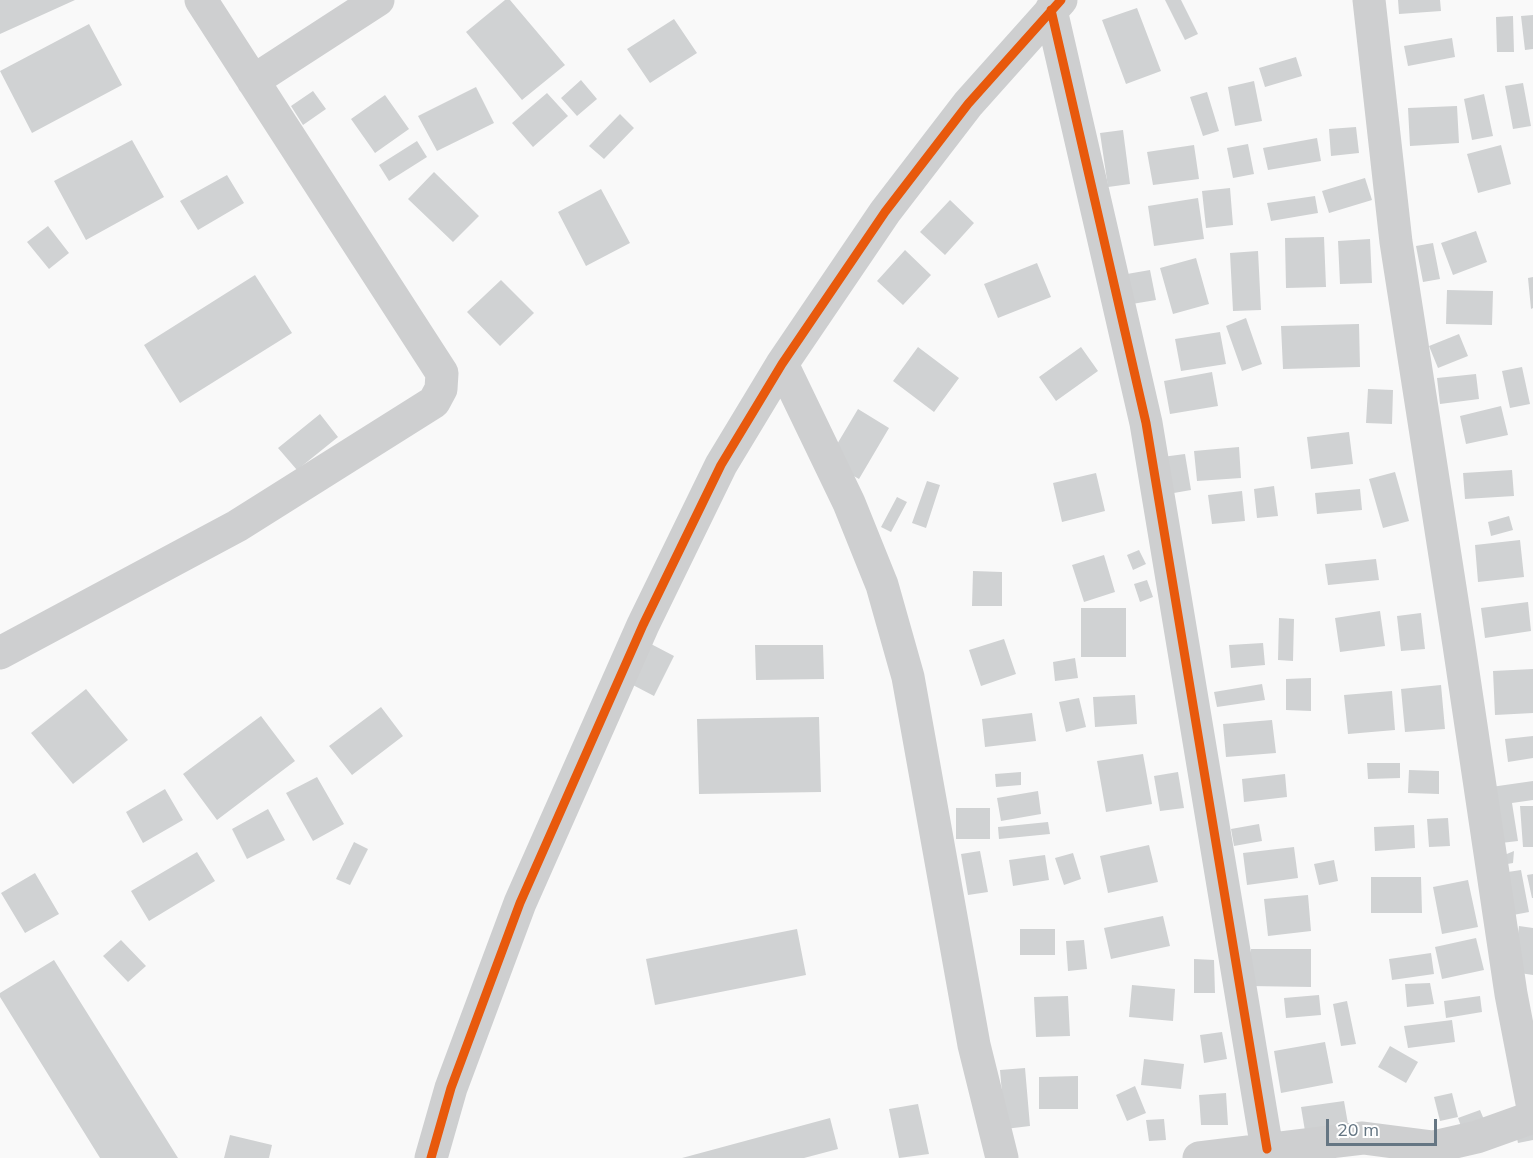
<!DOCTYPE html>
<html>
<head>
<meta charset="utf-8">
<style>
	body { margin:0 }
	#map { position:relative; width:1533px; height:1158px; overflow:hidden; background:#f9f9f9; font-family:Mulish,sans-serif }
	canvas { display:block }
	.scale { position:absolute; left:1326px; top:1119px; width:111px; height:27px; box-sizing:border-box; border:3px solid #657683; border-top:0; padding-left:8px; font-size:18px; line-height:21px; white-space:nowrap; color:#657683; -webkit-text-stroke:4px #fff; paint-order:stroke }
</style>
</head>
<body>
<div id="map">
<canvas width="1533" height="1158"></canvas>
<div class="scale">20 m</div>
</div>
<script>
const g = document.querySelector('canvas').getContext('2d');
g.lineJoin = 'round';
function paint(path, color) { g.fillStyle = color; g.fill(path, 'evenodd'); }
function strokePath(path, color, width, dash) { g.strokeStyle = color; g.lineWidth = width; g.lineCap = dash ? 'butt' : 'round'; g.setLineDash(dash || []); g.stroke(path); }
const building = new Path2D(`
	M0,0h75l-75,34z
	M505,0h5l55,65 -43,35 -56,-68z
	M1165,0h16l17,34 -13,6z
	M1398,0h42l1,11 -42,3z
	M1137,8l24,63 -35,13 -24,-64z
	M1533,15v34l-8,1 -4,-34z
	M1513,16l1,36h-17l-1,-35z
	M674,19l23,34 -47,30 -23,-34z
	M89,24l33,61 -90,48 -32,-62z
	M1452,38l3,19 -47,9 -4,-20z
	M1296,57l6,19 -37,11 -6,-19z
	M581,80l16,19 -20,17 -16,-18z
	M1254,81l8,40 -27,5 -7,-39z
	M1523,83l8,43 -18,3 -8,-43z
	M476,87l18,36 -57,28 -19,-35z
	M313,91l13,18 -23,16 -12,-19z
	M1207,92l12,39 -16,5 -13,-39z
	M547,93l21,23 -35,31 -21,-24z
	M1484,94l9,42 -21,4 -8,-41z
	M385,95l24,34 -34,24 -24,-34z
	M1457,106l2,37 -49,3 -2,-38z
	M620,114l14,14 -30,31 -15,-13z
	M1356,127l3,26 -28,3 -2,-27z
	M1123,130l7,54 -22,3 -8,-54z
	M1317,138l4,23 -53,9 -5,-22z
	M132,140l32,57 -78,43 -32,-59z
	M417,141l10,16 -38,24 -10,-16z
	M1248,144l6,30 -21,4 -6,-30z
	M1194,145l5,34 -46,6 -6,-33z
	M1501,145l10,39 -33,9 -11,-39z
	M434,172l45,44 -26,26 -45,-43z
	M227,175l17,28 -46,27 -18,-29z
	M1365,178l7,22 -43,13 -7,-22z
	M1230,188l3,37 -27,3 -4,-37z
	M601,189l29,54 -44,23 -28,-54z
	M1315,196l3,17 -47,8 -4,-18z
	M1198,198l6,41 -50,7 -6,-40z
	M950,200l24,23 -29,32 -25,-23z
	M48,226l21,27 -20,16 -22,-27z
	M1476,231l11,31 -34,13 -12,-32z
	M1324,237l2,50 -40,1 -1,-50z
	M1370,239l2,44 -32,1 -2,-43z
	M1433,243l7,36 -17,3 -7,-36z
	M905,250l26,25 -28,30 -26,-24z
	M1258,251l3,59 -28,1 -3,-58z
	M1196,258l13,46 -36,10 -13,-46z
	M1037,263l14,34 -53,21 -14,-34z
	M1150,270l6,30 -24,4 -5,-30z
	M255,275l37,58 -112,70 -36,-58z
	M1533,277v31l-2,1 -3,-31z
	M501,280l33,33 -34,33 -33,-34z
	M1447,290l46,1 -1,34 -46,-1z
	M1246,318l16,46 -20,7 -16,-45z
	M1359,324l1,43 -77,2 -2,-43z
	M1220,332l6,32 -45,7 -6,-32z
	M1459,334l9,22 -30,12 -9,-22z
	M918,347l41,31 -25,34 -41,-31z
	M1081,347l17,24 -42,30 -17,-24z
	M1522,367l8,37 -20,4 -8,-37z
	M1212,372l6,34 -48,8 -6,-33z
	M1476,374l3,25 -39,5 -3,-26z
	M1368,389l25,1 -1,34 -26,-1z
	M1501,406l7,29 -42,9 -6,-28z
	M858,409l31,19 -30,51 -32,-18z
	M320,414l18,23 -41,33 -19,-22z
	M1349,432l4,32 -42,5 -4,-32z
	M1239,447l2,31 -44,3 -3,-30z
	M1185,454l6,36 -23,4 -6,-37z
	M1512,470l2,26 -49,3 -2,-26z
	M1395,472l14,49 -26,7 -14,-49z
	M1096,473l9,38 -43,11 -9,-39z
	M927,481l13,4 -14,43 -14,-5z
	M1274,486l4,30 -21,2 -3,-29z
	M1360,489l2,21 -45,4 -2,-21z
	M1242,491l3,30 -33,3 -4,-29z
	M897,497l10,5 -16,30 -10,-5z
	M1509,516l4,14 -22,6 -3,-14z
	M1520,540l4,37 -46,5 -3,-37z
	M1139,550l7,14 -13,6 -6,-15z
	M1104,555l11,37 -31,10 -12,-37z
	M1376,559l3,21 -51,5 -3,-21z
	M973,571l29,1v34h-30z
	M1147,580l6,17 -13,5 -6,-18z
	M1528,602l3,29 -46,7 -4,-30z
	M1081,608h45v49h-45z
	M1380,611l5,35 -45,6 -5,-34z
	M1421,613l4,36 -24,2 -4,-35z
	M1279,618l15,1 -1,42 -15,-1z
	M1004,639l12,35 -35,12 -12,-36z
	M1263,643l2,22 -34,3 -2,-23z
	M651,644l23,12 -20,40 -23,-12z
	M755,645h68l1,34 -68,1z
	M1075,658l3,20 -23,3 -2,-19z
	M1533,669v44l-38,2 -2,-44z
	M1311,678v33l-25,-1v-31z
	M1262,684l3,16 -48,7 -3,-15z
	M1441,685l4,44 -40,3 -4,-43z
	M86,689l42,51 -55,44 -42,-51z
	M1392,691l3,39 -47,4 -4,-39z
	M1135,695l2,29 -42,3 -2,-30z
	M1079,698l7,29 -20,5 -7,-30z
	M381,707l22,29 -51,39 -23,-29z
	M1032,713l4,28 -51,6 -3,-28z
	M261,716l34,45 -78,59 -34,-46z
	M819,717l2,75 -122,2 -2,-75z
	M1272,720l4,33 -50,4 -3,-33z
	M1533,736v22l-25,4 -3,-23z
	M1143,754l9,50 -46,8 -9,-51z
	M1367,763h33v15l-32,1z
	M1409,770l30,1v23l-31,-1z
	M1021,772v13l-25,2 -1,-13z
	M1178,772l6,36 -24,3 -6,-35z
	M1285,774l2,23 -43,5 -2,-23z
	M317,777l27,47 -31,17 -27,-48z
	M1533,781v19l-21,3 6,38 -17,2 -10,-56z
	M165,789l18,31 -40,23 -17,-31z
	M1038,791l3,23 -40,7 -4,-23z
	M1520,806h13v41h-10z
	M956,808h34v31h-34z
	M268,809l17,31 -38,19 -15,-30z
	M1448,818l2,28 -21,1 -2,-28z
	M1048,822l2,12 -51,5 -1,-12z
	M1259,824l3,17 -28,5 -3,-17z
	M1414,825l1,23 -40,3 -1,-24z
	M354,842l14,7 -18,36 -14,-6z
	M1149,845l9,37 -50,11 -8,-37z
	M1294,847l4,31 -51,7 -4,-32z
	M980,851l8,41 -20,3 -7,-41z
	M1514,851l-1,12 -11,2v-9z
	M197,852l18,29 -66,40 -18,-30z
	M1073,853l8,26 -17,6 -9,-27z
	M1045,855l4,25 -36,6 -4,-26z
	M1334,860l4,21 -19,4 -5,-21z
	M1521,870l8,42 -21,4 -7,-43z
	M35,873l24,41 -34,19 -24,-40z
	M1533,874v24h-1l-5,-23z
	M1371,877h50l1,36h-51z
	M1468,880l10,47 -36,7 -9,-47z
	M1308,895l3,36 -43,5 -4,-37z
	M1163,916l7,30 -59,13 -7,-31z
	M1519,926l14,2v47l-20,-3z
	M797,929l9,46 -151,30 -9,-46z
	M1020,929h35v26h-35z
	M1476,938l8,32 -42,9 -7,-32z
	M121,940l25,26 -18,16 -25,-26z
	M1084,940l3,29 -19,2 -2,-30z
	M1251,949h60v38l-61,-1z
	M1431,953l3,21 -42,6 -3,-21z
	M1194,959l20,1 1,33h-21z
	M54,960l124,198h-78l-100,-161v-4z
	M1430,983l4,21 -27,3 -2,-23z
	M1132,985l43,4 -2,32 -44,-4z
	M1319,995l2,20 -35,3 -2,-20z
	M1068,996l2,40 -34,1 -2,-40z
	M1480,996l2,16 -36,6 -2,-17z
	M1347,1001l9,43 -15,2 -8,-42z
	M1452,1020l3,22 -47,6 -4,-22z
	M1222,1032l5,27 -23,4 -4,-28z
	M1325,1042l8,41 -52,10 -7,-42z
	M1390,1046l28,16 -12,21 -28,-16z
	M1144,1059l40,5 -3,25 -40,-4z
	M1025,1068l5,58 -25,3 -5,-59z
	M1078,1076v33h-39v-32z
	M1135,1086l11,27 -19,8 -11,-26z
	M1226,1093l2,32h-27l-2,-30z
	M1452,1093l6,24 -18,4 -6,-24z
	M1344,1101l4,23 -43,7 -4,-24z
	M918,1104l11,50 -30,4 -10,-49z
	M1480,1110l5,12 -23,7 -4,-11z
	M830,1118l8,31 -34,9h-122z
	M1164,1119l2,21 -17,1 -3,-21z
	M1533,1127v13l-15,3 -3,-13z
	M230,1135l42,10 -3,13h-45z`);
const street = new Path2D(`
	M1369,0l27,242 63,403 52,349 22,114
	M1051,10l95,413 121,726
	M253,81l125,-81
	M782,364l67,139 33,82 26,92 66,368 28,113
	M0,653l237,-127 197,-124 7,-13 1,-16 -241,-373
	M431,1158l20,-70 69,-185 123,-278 78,-160 61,-101 103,-152 83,-108 93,-104
	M1199,1158l164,-20 70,9 44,-10 56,-20`);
const cycleway = new Path2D(`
	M1051,10l95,413 121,726
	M431,1158l20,-70 69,-185 123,-278 78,-160 61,-101 103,-152 83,-108 93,-104`);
paint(building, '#d0d2d3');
strokePath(street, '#cecfd0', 33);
strokePath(cycleway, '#e8590c', 9);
</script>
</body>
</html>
